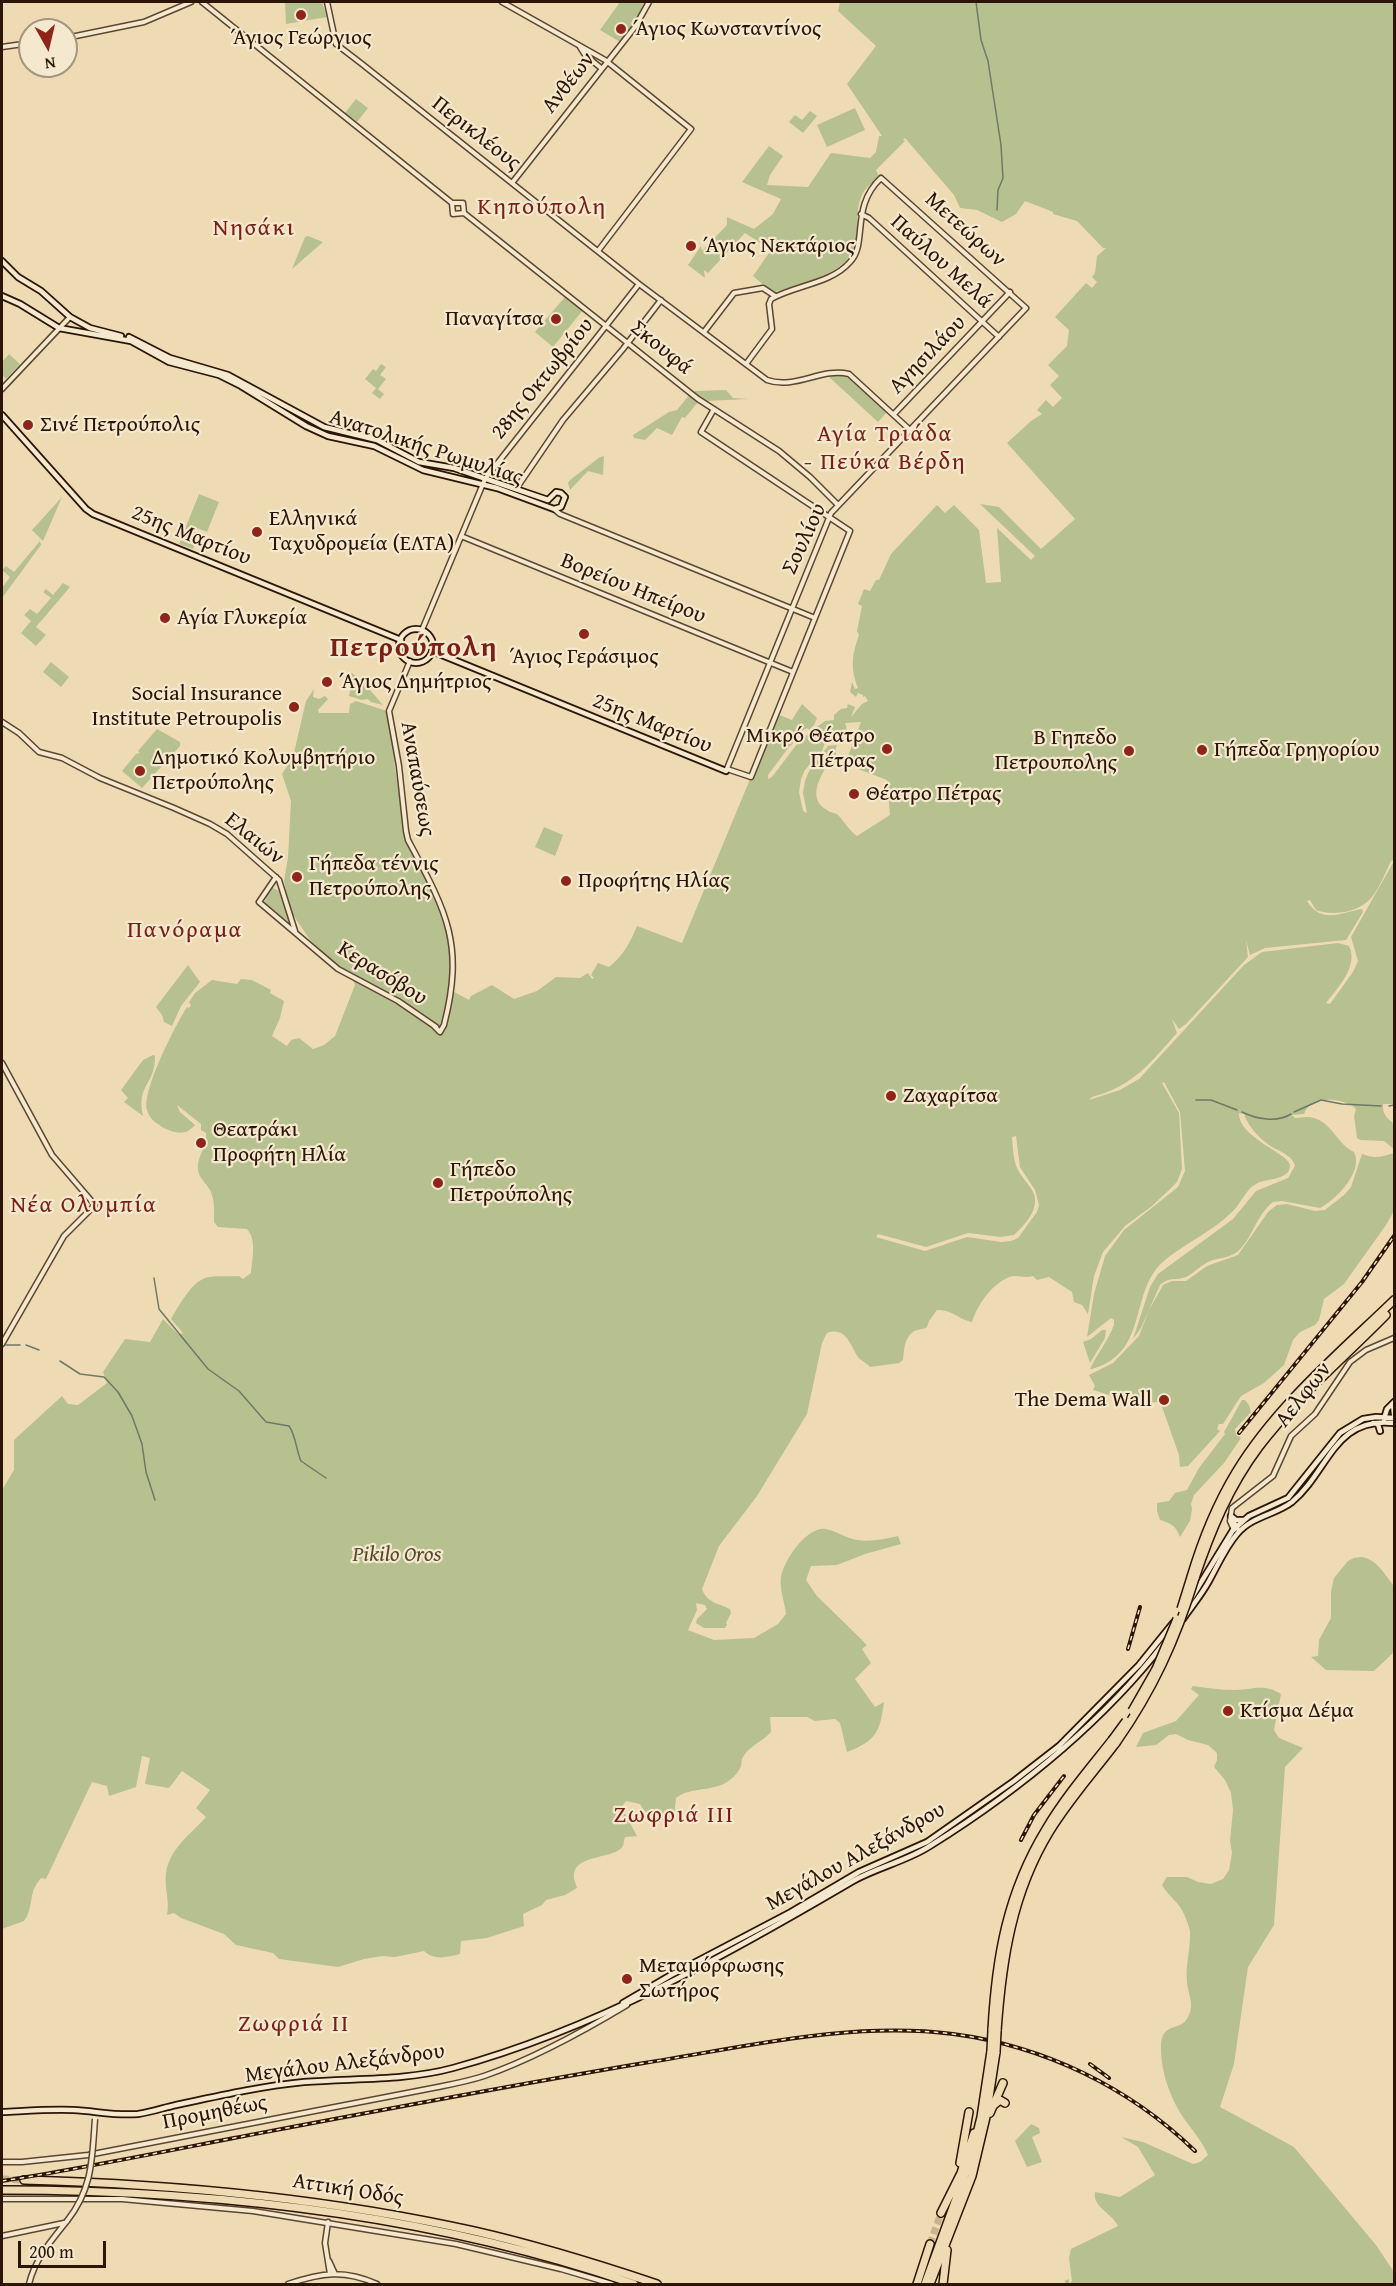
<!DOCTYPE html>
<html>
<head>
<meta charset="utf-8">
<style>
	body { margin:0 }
	#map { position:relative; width:1396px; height:2286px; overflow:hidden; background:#eedbb4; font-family:"Gentium Book Plus",serif }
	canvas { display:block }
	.frame { position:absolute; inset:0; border:3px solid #2d1505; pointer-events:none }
	.north { position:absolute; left:18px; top:18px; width:60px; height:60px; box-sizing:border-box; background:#f4e8ce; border:2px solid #a4947e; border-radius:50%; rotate:172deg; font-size:16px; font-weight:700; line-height:24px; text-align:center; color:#2d1505 }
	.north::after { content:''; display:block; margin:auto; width:21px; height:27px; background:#8f2418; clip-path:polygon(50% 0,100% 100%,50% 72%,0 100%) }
	.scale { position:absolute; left:18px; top:2241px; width:88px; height:27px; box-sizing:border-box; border:3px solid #2d1505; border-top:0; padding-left:8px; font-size:18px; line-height:21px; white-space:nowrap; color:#2d1505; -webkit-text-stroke:4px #f4e8ce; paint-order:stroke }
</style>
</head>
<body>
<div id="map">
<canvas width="1396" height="2286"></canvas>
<div class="frame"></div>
<div class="north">N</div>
<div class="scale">200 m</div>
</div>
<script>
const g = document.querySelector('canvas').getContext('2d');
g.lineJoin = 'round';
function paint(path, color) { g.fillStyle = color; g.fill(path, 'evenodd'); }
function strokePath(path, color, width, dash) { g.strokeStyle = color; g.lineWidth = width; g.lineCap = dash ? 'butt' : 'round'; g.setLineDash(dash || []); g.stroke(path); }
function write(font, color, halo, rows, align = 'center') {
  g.font = font + ' "Gentium Book Plus",serif'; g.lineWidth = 4.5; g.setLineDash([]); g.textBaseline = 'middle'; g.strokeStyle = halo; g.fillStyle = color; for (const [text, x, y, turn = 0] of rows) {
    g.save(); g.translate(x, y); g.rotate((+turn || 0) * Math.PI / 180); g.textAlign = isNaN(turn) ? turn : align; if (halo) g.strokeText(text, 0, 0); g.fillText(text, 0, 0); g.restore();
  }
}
const green = new Path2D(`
	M285,2h37l5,15 -41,7z
	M620,2h26l-12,22 -14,18 -20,-12z
	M840,2h554v858l-3,1c-6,12 -14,33 -24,41 -13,11 -36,14 -51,8l-6,-10 -3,1c15,24 34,11 55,8l1,3 -17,28 -81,8 -15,7 -4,-15 2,17 -62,67 -7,5 -7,-10 5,14c-27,30 -43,53 -85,64l-3,3 31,-10 19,-11 105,-114 18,-13 76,-9 11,3c10,20 -12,43 -23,57l4,1 23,-32 5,-11 -7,-24 43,-76v243h-11c-1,10 4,14 11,20v25l-10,-8 -24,-1 -3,-2 -3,-22 2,-7c-12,-12 -46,-14 -52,5l-12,1 3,3c6,0 12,-2 19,0 18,5 24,27 40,34 10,19 -18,48 -34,56l-38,-7 -9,1c-17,13 -21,38 -36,50 -8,6 -19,6 -27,9 -9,4 -16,12 -24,16 -11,4 -15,-1 -26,8l-19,43 -8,11 17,-52 8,-13 75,-55 23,-28 32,-13 7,-12c-3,-12 -16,-14 -26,-21 -11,-8 -21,-19 -25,-31l-5,-1c-1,25 52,41 51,53 -1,15 -25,12 -34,18 -11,6 -15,20 -24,28 -19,19 -46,31 -67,48 -37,30 -15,93 -73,109h-2c7,-15 18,-28 24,-44v-5l-3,-2 -24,19 7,-43 11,-38 19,-26 54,-43 7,-16 -5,-59 -16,-30 -2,1 17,30 3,56 -5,13 -8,8 -17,16 -27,20 -22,26 -9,24 -6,38 -6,-9 -8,-3 -2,-10 -23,-15 -12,3 -4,-4c-8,3 -17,-2 -24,1 -18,8 -31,27 -37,45 -15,-3 -18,-12 -35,-12l-8,11 -2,6c-4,3 -11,2 -14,5 -9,6 -9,19 -10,28l-4,3 -29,4c-3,-4 -9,-6 -12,-10 -8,-12 -12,-31 -31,-24l-5,10 -15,71 -50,82 -38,50 -17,43c5,14 16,14 28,20l1,4 -5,10 1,2 -2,3h-21l-8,-5 1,-4 10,-10 -2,-4 -9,-2 1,7 -9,20 26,10 40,-2 24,-14 8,-10c-1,-11 -7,-26 -5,-37 3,-17 26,-51 45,-48 10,2 20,9 31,11 13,2 28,-1 41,-4l3,8 -36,10 -28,11 -26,1 -5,14 11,16 50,49 -5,4 9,14 -16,16 20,28 9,-5c-4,30 -8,39 -37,50l-7,-29 -5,-4 -20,2 -8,-4h-37l1,15c-8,9 -22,14 -28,25 -2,3 -1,5 -2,9 -3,8 -12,16 -20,19 -15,6 -32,3 -45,13l-2,19c-14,8 -27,0 -34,-13l-14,-3 -3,4 1,7 13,24 -12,1c-1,3 -1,6 -2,9 -7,13 -47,8 -49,28 -1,4 2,10 3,14l-12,7 -19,5 -4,5 -19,9 1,12 -37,12 -26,3 -1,13c-13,3 -25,7 -36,-3l-29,6 -13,-1 -18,3 -26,8 -59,-8 -6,-6 -37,-8 -12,-11 -43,-16 -7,-5 -7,2c3,-14 -3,-28 -1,-42 3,-24 25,-39 40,-56l-10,-9 14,-18 -28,-19 -13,17 -24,-4 5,-26 -8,-2 -6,31 -27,9 -2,-10 -15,-4 -46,97 -5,-1c-3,4 -7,9 -8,14 -3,10 -2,20 -9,29l-22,8v-439l12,-20v-30l48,-44 6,8 10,1 29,-22 -4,-11 22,-33 25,3 13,-23 16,16 4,-2 -12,-14c7,-12 20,-36 34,-41 10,-3 24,-1 34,-2l4,3 8,-6c1,-14 6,-33 -4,-44l-29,-2 -4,-5c0,-11 1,-22 -4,-32 -3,-5 -9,-11 -11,-16 -5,-16 9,-26 7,-41l-5,-3v-6l-24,-19 3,7 15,13c-9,10 -17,9 -29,4 -8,-4 -17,-10 -19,-19 -5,-20 28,-84 40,-103l2,1 2,-3 -2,-3 6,-9 17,-13 25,4 4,-5 11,1 19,10 -1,3 14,8 -4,17 -8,18 15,10 4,-6 8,-2 14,11 11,-4 11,-9 20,-51 -4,-10 -14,-9 -27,-26 -20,-30 -6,-29 4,-24 3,-56 -9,-27 11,-17 13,-56 8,-12 -1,8 6,2 6,-3 3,3 -10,11 1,3h30l1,-9 6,-3 31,10 17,118 40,86 8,39 -3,35 20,11 2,-4 21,-11 22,14 23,-8 19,-14 24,1 8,-5 4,6 2,-1 -3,-3 7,-12 11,4c14,-11 21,-24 28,-41l45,17 95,-229 15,6 10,-16 15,14 -3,7 -5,5 -2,-2 -5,3 1,2 -14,14 -21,28v4l4,-2 28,-37 25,-19 9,-1v-5l7,-6 6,-1 1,-4 7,3 -4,10 11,-13 6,-3 -3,-5 -2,1v-2l-5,-2 -2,4 -6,-5 2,-10 3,7 3,-1c-8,-20 -6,-33 1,-53l-2,-4 5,-25 -4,-2 6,-15 6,2 6,-11h3l12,-26 46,-49 8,8 9,-8 25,25 7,53 15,-1 -4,-54 34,32 4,-4 -55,-52 19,3 42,42 34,-30 -68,-76 24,-22 11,-7 -5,-4 9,-10 7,7 9,-9 -12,-13 9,-9 -11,-11 19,-19 2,-16 -14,-13 31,-34 6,5 5,-6 -5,-5 3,-4 2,-17 9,-8h-3l-26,-27 -24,-7v-2l-28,-11 -9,13 -14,8 -25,-12 -17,-2 -6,-13 -49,-57 -2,2 2,1 -29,29 3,6c-5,5 -13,11 -16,17 -11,19 0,47 -14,64 -16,21 -52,27 -76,36l-20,-17 18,-26 -26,-17 -37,40 -4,-3 1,8 -17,-13 13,-19 1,5 25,-26v-8l27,12 19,-15 8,-15 -39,-17 27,-36 14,10 -13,19 -3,10 41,2 23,-34 39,5 6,-6 3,-16h3l-35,-52 29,-38 -38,-35zM861,722l-16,42 42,16 3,35 -33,21c-7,-5 -12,-13 -18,-20 -3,-4 -9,-3 -12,-6 -20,-11 -7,-32 0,-45h5l6,-5 -3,-9 2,-6 -9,1 -19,25 -4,10 -2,12 4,20 -4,-2 -4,-19 2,-13 4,-9 17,-19 5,-14 7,-2 1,6c10,-1 14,-9 10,-18zM1016,1136l4,31 15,23 4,15 -2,7 -19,26 -7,3 -10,1 -34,-5 -42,14 -49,-14 2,-3 48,13 42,-14 33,4 13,-2c12,-11 28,-29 18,-45 -4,-7 -10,-12 -14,-20 -5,-10 -5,-22 -6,-33z
	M356,99l12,9 -11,14 -12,-9z
	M855,108l10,22 -38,17 -10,-22z
	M810,111l7,5 -14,17 -14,-11 6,-7 7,5z
	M308,236l15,6 -31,27 13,-32z
	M565,297l18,13 -30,37 -18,-15z
	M9,354l11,10 -14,15 -4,-4v-13z
	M381,364l5,3 -6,8 6,4 -8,10 6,5 -4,5 -8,-6 4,-5 -11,-9 8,-10 3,2z
	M840,375l12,4 35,33 -9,10 -49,-45z
	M726,390l7,8 16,1 -43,2 -12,-8 1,-2z
	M690,394l8,8 -13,16 -3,-1 -10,18 -15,-7 -12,12 -11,-2 -1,-3 36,-23 8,-2z
	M290,411l31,18 53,12 24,12 -2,3 -19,-10 -47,-11 -42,-21z
	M604,456l-1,19 -15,-4 -18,19 -2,-7 2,-3 30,-23z
	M199,494l20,8 -12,30 -10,-4 -6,15 4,2 -2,4 -14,-5z
	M62,497l-19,44 -11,-11z
	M40,541l1,4 -39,53v-10l8,-11 -8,-7 4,-4 8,6z
	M63,583l7,4 -34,40 10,8 -10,11 -15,-13 10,-12 -7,-6 6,-6 7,5 14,-16 -8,-6 3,-3 7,6z
	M51,662l18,15 -8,10 -18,-15z
	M352,673l11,9 20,23 -12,-3 -3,-3 -6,1 -13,-4 3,-14 -2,-8z
	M157,729l23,13v4l-38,42 -20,-17 14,-17 4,-1 -2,-2z
	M544,827l19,8 -8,21 -20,-9z
	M271,887l8,4 10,31 -25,-19z
	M188,965l12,17 -19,24 -9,20 -8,-4 -2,-7 -6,-8z
	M153,1055l2,1c0,30 -19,28 -12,60l-19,-14 4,-4 -7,-8 22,-30z
	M1394,1153v58l-8,14 -42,59 -20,15 -5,21 -4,5 -15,7 -7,8 -9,25 -20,18 -23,13 -18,28h-4l-2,5 3,2 -32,35 -8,1 -1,-12 -18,-51 -3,-2 -34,2 -12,-8 -19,-6 2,-4 -6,-11 24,-12 26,-27 10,-26 14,-25 9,-4h14l21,-15 31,-11 30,-43 9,-7 10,-1 28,7 10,-1 19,-15 7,-8 11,-33c12,5 20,3 32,-1z
	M1102,1330h4l-1,8 -15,25 -7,-21 8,-3z
	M1242,1400h3l4,5 2,7 -16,17 1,6 5,3 -17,25 -30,32 -3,9 1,5 -2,12 -10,16c-4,-11 -9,-14 -20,-17l-3,-9v-8l12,-2 6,-8 12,-3 12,-22 26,-34 -1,-2z
	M1362,1557c15,3 22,16 31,28l1,-1v68l-20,19 -48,-1 -15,-13 7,-1 1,-16 12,-22v-26l3,-14 14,-17 6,-3z
	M1193,1686c14,2 28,4 42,4 19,0 28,-7 46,4l-7,36 5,8 24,10 -18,19 -11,158 -26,42 -14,97 -14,43 74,40 82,98 18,27v12h-327l-3,-3 5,-2v5l3,-3 -3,-23 2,-9 47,-23c-6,-13 -26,-19 -23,-34l25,5 35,-22 -17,-28 -17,-10 22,5 50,22 7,-2 8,-7c-5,-12 -12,-20 -20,-31 -16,-21 -27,-49 -27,-76 0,-28 19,-15 27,-31 7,-12 0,-23 -1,-35 -2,-17 4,-34 3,-51 -1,-5 -4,-12 -6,-17 -5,-12 -16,-18 -22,-29l5,-8h20l11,5 13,2 12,-5 6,-9 3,-17 -2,-12 3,-31 -2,-17 -6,-13 -11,-13 3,-7v-7l-9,-8 -20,-5 -12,-6 -7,1 -13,10 -20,2 7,-14 33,-12 23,-26 -8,-6z
	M1031,2124l8,4 1,5 -8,4 10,25 -15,5 -12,-26z`);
const stream = new Path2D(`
	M976,2l5,38 7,21 13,84 2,33 -5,12 -1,20
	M1196,1100h15l26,10
	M1389,1106l5,-1
	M1242,1112c14,7 35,11 49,2
	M1294,1112l27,-12 21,4 39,2
	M154,1278l5,31 49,60 31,22 27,31 23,4c7,10 7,24 12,35l25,17
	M6,1345h14
	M26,1345l13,5
	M60,1361l20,13 24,3 14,15 14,24 10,28 4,28 9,28`);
const motorwayTunnel = new Path2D(`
	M2,2179l22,1
	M930,2244l11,-31`);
const tertiary = new Path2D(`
	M202,2l250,201
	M327,2l9,42 26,20 277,220 128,96c28,10 55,-13 82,-6l61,56
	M502,2l103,58 86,69 -93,122
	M66,38l78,-16 47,-20
	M2,47l28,-4
	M580,47l5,8 16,13
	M512,183l123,-156 14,-25
	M452,203l1,11 11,-1
	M452,203h11l1,10
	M464,213l234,186 81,52 31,26 28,28
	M861,214l8,4 130,119
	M704,332l30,-39 29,-5 12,8
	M2,389l68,-72
	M714,409l-13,23 149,99 -99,246 -24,-8
	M894,414l116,-122
	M516,489l47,-69 60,-71 38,-49
	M554,509l6,5 255,104
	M461,536l332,136
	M422,630l63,-151 154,-195
	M410,661l-21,50 10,55 7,65 2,9c38,71 57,103 36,185l-4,7 -6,-6
	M2,722l17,11 20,19 23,6 38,20 74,30 36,16 17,10 52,46 16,51
	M726,771l105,-258 195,-205 -145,-130c-31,29 -13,66 -31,84 -19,22 -55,23 -79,37l-2,5 3,25 -26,35
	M276,877l-17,25 79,67 60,32 38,26
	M2,1063l50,92 43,50 -31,31 -62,108
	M1231,1517l8,14
	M1234,1530l-4,-9 2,-13 41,-32 18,-40 24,-22 35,-52 16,-12 28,-12
	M2,2162h20l66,-7 350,-68c15,-3 31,-6 46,-11 49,-17 98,-44 143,-71
	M2,2199h120l131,12 203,33 105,25 51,15
	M328,2222l-3,21 5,31
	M2,2236l62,-13
	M329,2261l6,13
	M29,2284c6,-25 22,-43 38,-63
	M288,2284c33,-11 56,-15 89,0`);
const secondary = new Path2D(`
	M2,261l16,16 23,14 29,26 20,11 31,8
	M2,296l18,8 39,24 72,13 38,21 50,13 22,11 65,40 22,10 46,10 49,24 74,18 57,21 7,-2 4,-10 -4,-4 -5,-1 -8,8
	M129,337l41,21 58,17 96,52 53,13 42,22 35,6 94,32
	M2,415l84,94 7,5 308,126
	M399 646a17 17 0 1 1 34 0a17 17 0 1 1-34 0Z
	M432,651l294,120
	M1393,1404l1,10
	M1384,1419l3,-10 7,-7
	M1373,1423l5,1 2,7
	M1231,1516l5,4h8
	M1189,1602l44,-72 16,-14 39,-18 52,-65 23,-14 13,-2 18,1
	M1183,1619c9,-13 19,-25 26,-38 9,-16 16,-33 28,-47 15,-18 38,-19 55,-32 37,-31 42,-86 102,-79
	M623,2003l48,-28 120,-63 68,-40 68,-30 87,-61 45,-35 80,-81 34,-42
	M2,2112c23,-1 47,-3 71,-2 22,1 43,6 65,4 13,-2 25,-6 38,-9 42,-9 86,-19 128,-23 50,-4 101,-1 149,-14 143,-39 274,-113 400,-187 25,-14 54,-20 77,-35 88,-55 171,-122 235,-204`);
const motorway = new Path2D(`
	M1191,1577c11,-37 25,-72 45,-105 40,-66 103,-119 158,-172
	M1195,1578c16,-47 34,-91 64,-131 37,-49 85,-89 127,-132
	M992,2030c4,-73 15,-137 54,-201 19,-32 43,-60 66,-89
	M997,2031c5,-71 15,-138 53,-200 19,-31 44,-59 66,-88
	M994,2105l6,-5 5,3
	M990,2113l13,-30
	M960,2163l9,-51
	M24,2180c152,4 302,18 450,51 62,14 123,33 183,53
	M2,2190c214,0 429,24 632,94
	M941,2213l20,-40 13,-40
	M917,2284l13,-40
	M925,2284l46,-126 10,-41 10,-66
	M930,2284l42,-108 14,-59 10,-65
	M943,2284l4,-34`);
const rail = new Path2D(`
	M1239,1433l123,-151 32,-46
	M1128,1649l12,-42
	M1021,1840l13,-25 30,-39
	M1090,2064l19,14
	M2,2181c77,-12 155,-28 232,-43 137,-26 273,-52 410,-75 102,-16 206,-42 309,-29 91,12 176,53 242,117`);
const tertiaryBridge = new Path2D(`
	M67,2221c26,-33 25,-63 28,-102`);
const motorwayBridge = new Path2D(`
	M1181,1609l10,-32
	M1132,1711l24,-42 21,-50
	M1112,1740l14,-19
	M1116,1743c37,-53 60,-103 79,-165
	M991,2051l1,-21
	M996,2052l1,-21`);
const markers = [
	[301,15,6,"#8f2418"],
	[621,29,6,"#8f2418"],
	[691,246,6,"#8f2418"],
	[556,319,6,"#8f2418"],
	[28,425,6,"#8f2418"],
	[257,532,6,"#8f2418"],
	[165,618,6,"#8f2418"],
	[584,634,6,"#8f2418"],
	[327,682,6,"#8f2418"],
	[294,707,6,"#8f2418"],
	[887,749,6,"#8f2418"],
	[1202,750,6,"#8f2418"],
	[1129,751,6,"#8f2418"],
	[140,771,6,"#8f2418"],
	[854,794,6,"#8f2418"],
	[297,877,6,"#8f2418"],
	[566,881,6,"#8f2418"],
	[891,1096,6,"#8f2418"],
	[201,1143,6,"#8f2418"],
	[438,1183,6,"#8f2418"],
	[1164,1400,6,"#8f2418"],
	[1228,1711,6,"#8f2418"],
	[627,1979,6,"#8f2418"]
];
const poiNames = [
	["Άγιος Κωνσταντίνος",633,29],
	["Άγιος Γεώργιος",301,38,"center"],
	["Άγιος Νεκτάριος",703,246],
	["Παναγίτσα",544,319,"right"],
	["Σινέ Πετρούπολις",40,425],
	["Ελληνικά",269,519],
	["Ταχυδρομεία (ΕΛΤΑ)",269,544],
	["Αγία Γλυκερία",177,618],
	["Άγιος Γεράσιμος",584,657,"center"],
	["Άγιος Δημήτριος",339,682],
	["Social Insurance",282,694,"right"],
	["Institute Petroupolis",282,719,"right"],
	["Μικρό Θέατρο",875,736,"right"],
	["Πέτρας",875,761,"right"],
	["Β Γηπεδο",1117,738,"right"],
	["Πετρουπολης",1117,763,"right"],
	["Γήπεδα Γρηγορίου",1214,750],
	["Δημοτικό Κολυμβητήριο",152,758],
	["Πετρούπολης",152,783],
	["Θέατρο Πέτρας",866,794],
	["Γήπεδα τέννις",309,864],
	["Πετρούπολης",309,889],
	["Προφήτης Ηλίας",578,881],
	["Ζαχαρίτσα",903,1096],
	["Θεατράκι",213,1130],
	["Προφήτη Ηλία",213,1155],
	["Γήπεδο",450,1170],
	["Πετρούπολης",450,1195],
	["The Dema Wall",1152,1400,"right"],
	["Κτίσμα Δέμα",1240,1711],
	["Μεταμόρφωσης",639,1966],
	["Σωτήρος",639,1991]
];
const streetNames = [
	["Ανθέων",569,83,-52],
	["Περικλέους",476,134,38],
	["Μετεώρων",965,230,42],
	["Παύλου Μελά",941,262,42],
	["Σκουφά",661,348,39],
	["Αγησιλάου",928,355,-46],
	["28ης Οκτωβρίου",543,379,-51],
	["Ανατολικής Ρωμυλίας",426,448,18],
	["25ης Μαρτίου",191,536,22],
	["Σουλίου",805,539,-65],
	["Βορείου Ηπείρου",633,589,22],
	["25ης Μαρτίου",652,724,22],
	["Αναπαύσεως",417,779,80],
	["Ελαιών",254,839,39],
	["Κερασόβου",382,974,32],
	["Αελφων",1304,1395,-52],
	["Μεγάλου Αλεξάνδρου",856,1857,-29],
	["Μεγάλου Αλεξάνδρου",345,2064,-7],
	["Προμηθέως",215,2113,-11],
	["Αττική Οδός",348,2190,9]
];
const parkNames = [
	["Pikilo Oros",397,1555]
];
const neighbourhoodNames = [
	["Κηπούπολη",542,208],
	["Νησάκι",254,229],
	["Αγία Τριάδα",885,435],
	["- Πεύκα Βέρδη",885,463],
	["Πανόραμα",185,931],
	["Νέα Ολυμπία",84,1206],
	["Ζωφριά ΙΙΙ",674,1816],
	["Ζωφριά ΙΙ",294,2025]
];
const districtNames = [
	["Πετρούπολη",414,649]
];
paint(green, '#b6c18f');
strokePath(stream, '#6e7969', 1.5);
strokePath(motorwayTunnel, '#c7b391', 7, [7, 3.5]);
strokePath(tertiary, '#5d4631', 7);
strokePath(secondary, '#2d1505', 8);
strokePath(motorway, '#2d1505', 10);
strokePath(tertiary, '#f4e8ce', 4);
strokePath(secondary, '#f4e8ce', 4.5);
strokePath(motorway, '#eedbb4', 7);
strokePath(rail, '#2d1505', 4);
strokePath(rail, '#f4e8ce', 1.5, [4.5]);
strokePath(tertiaryBridge, '#5d4631', 7, []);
strokePath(motorwayBridge, '#2d1505', 10, []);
strokePath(tertiaryBridge, '#f4e8ce', 4);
strokePath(motorwayBridge, '#eedbb4', 7);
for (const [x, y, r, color] of markers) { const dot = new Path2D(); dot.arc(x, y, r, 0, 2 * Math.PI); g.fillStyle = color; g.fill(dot); strokePath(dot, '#f4e8ce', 2); }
write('22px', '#2d1505', '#f4e8ce', poiNames, 'left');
write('22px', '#2d1505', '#f4e8ce', streetNames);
write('italic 22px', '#56492e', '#f4e8ce', parkNames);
g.letterSpacing = '1.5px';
write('24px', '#7a1f14', '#f4e8ce', neighbourhoodNames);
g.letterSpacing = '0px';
g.letterSpacing = '1.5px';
write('bold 28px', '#7a1f14', '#f4e8ce', districtNames);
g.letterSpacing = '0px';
</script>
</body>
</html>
